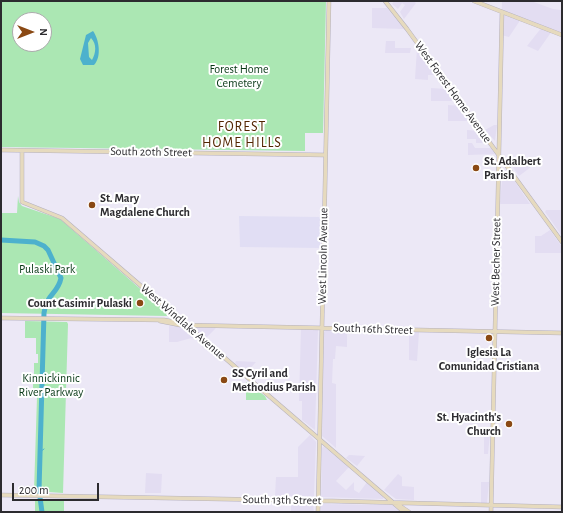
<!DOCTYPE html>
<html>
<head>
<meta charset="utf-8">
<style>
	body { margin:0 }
	#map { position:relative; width:563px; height:513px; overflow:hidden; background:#ece8f6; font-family:"Alegreya Sans",sans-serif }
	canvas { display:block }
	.frame { position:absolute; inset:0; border:2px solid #2c2b2f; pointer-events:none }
	.north { position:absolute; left:12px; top:12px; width:40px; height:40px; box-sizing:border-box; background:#fff; border:1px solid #abaaac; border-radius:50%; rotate:90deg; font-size:11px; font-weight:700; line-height:16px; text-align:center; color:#2c2b2f }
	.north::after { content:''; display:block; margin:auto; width:14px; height:18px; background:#8a4914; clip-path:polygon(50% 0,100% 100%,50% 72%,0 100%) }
	.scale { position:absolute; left:12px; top:483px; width:87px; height:18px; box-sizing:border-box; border:2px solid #2c2b2f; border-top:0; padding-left:5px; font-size:12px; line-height:14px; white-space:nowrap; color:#2c2b2f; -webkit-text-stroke:3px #fff; paint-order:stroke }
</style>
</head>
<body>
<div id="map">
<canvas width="563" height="513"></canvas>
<div class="frame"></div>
<div class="north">N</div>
<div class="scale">200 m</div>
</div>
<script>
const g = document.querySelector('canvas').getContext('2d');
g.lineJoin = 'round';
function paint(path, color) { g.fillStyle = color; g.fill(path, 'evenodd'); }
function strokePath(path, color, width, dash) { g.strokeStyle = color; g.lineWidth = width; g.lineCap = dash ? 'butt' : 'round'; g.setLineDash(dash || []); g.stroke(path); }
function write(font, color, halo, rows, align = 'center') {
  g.font = font + ' "Alegreya Sans",sans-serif'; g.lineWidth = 4; g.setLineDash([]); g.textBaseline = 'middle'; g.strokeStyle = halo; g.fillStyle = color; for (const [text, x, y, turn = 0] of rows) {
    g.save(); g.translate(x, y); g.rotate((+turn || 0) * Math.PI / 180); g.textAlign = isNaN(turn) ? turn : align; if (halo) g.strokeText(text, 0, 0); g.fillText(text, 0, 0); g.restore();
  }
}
const built = new Path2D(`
	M394,1h19l3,2 -12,16 -4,-7 5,-7 -3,-2 -4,6 -6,-5z
	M502,1h29l22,8 8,1 1,25 -10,-4 -14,20 -11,-5 15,-19 -21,-8 -12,18 -8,-2z
	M372,8h15l17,21 -32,-1z
	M386,41h9v7h16l-1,5h-25z
	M417,48l1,1 20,26h-10v5l-13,-1z
	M431,88l16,1 8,10 -1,2h-23z
	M448,105l12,1 11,15h-23z
	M494,125h3l-2,16 -10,-11z
	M467,130l11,1 9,12h-11v-4h-9z
	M468,143h4l3,5h16l4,6 -27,1z
	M511,161h20v6l-12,9 -9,-13z
	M503,167l8,9 19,28h-30z
	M546,210h16v26l-17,-24z
	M550,230l12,17v6h-27v-17h6z
	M169,326l14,1 12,10 -18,5h-8z
	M196,328h20l-10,10 -10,-8z
	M301,329l17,1 -3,100 -13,-10v-19h-3z
	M326,330l21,1v16l-11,-1 -1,13h-2l-1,24 4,1v64l-14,-12 2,-103z
	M411,332h8l-2,29 -8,-1v-26z
	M236,361l20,1 -10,11 -11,-10z
	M484,434h6l-2,20h-4z
	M310,435l6,7 -2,54h-39l1,-19h22v-30z
	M323,446l26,21 -13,14 10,9 8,-8v8l5,3 8,-11 17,14 -1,3 -62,-2 1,-48z
	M349,455h1l15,1 -8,10 -11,-8z
	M146,473l16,1 -1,19h-16z
	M398,474l4,3v9l12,1v13l-18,-1 -12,-9z
	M481,482h8l-2,21h-6z
	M291,503l22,1 1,8h-23z
	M321,504l72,1 8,7h-80z`);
const education = new Path2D(`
	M239,216l82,1 -1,31 -80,-1z`);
const green = new Path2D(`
	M1,1h325l-3,132h-18v18l-304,-4zM20,20h24v24h-24z
	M18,196l1,6 3,4 38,13 108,94 -1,3 -166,-3v-100h16z
	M25,321l42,1 1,2 -5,169 -29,-2 3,-94 -1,-5h-3v-14h3v-2l-2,-1v-12h4v-9h-2v-16h-11z
	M246,382l19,14 2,4h-21z
	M63,499l1,2v11h-29v-12z`);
const water = new Path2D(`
	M93,31c6,8 9,26 1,34h-11l-3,-6 6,-24zM91,38c6,6 5,15 1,22l-3,-3 -1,-14z`);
const stream = new Path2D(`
	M40,452l4,-3`);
const river = new Path2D(`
	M1,240l34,2 9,4 4,4 13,28c-3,16 -15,16 -17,35l-5,177 3,22`);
const secondary = new Path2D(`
	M385,1l22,28 155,213
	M474,1l88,34
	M1,150l324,5
	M22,151v51l40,16 342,294
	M1,318l163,2 16,3
	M160,321l20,4 382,8
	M1,495l331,6 230,6
	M397,504l12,8
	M318,512l11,-511
	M491,512l11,-500`);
const markers = [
	[476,168,4,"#8a4914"],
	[92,205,4,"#8a4914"],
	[140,303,4,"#8a4914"],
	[489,338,4,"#8a4914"],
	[224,380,4,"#8a4914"],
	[509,424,4,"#8a4914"]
];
const parkNames = [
	["Forest Home",239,69],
	["Cemetery",239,83],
	["Pulaski Park",47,269],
	["Kinnickinnic",51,378],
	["River Parkway",51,392]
];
const streetNames = [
	["West Forest Home Avenue",453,92,54],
	["South 20th Street",151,152,1],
	["West Lincoln Avenue",323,256,-89],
	["West Becher Street",496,262,-89],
	["West Windlake Avenue",183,322,41],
	["South 16th Street",373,329,2],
	["South 13th Street",282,500,1]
];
const poiNames = [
	["St. Adalbert",484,161],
	["Parish",484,175],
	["St. Mary",100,198],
	["Magdalene Church",100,212],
	["Count Casimir Pulaski",132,303,"right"],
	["Iglesia La",489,352,"center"],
	["Comunidad Cristiana",489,366,"center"],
	["SS Cyril and",232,373],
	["Methodius Parish",232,387],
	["St. Hyacinth's",501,417,"right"],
	["Church",501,431,"right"]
];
const quarterNames = [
	["FOREST",242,127],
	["HOME HILLS",242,143]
];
paint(built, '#e3ddf2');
paint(education, '#e1def4');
paint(green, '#abe7b3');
paint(water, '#4db1cd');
strokePath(stream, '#4db1cd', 1);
strokePath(river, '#4db1cd', 5);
strokePath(secondary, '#b5b1be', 4.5);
strokePath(secondary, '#e6dabe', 3.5);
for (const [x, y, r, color] of markers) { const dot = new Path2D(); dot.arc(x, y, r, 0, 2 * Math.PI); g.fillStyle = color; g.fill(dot); strokePath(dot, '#fff', 1.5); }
write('12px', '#083816', '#fff', parkNames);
write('12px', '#2c2b2f', '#fff', streetNames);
write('bold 12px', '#2c2b2f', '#fff', poiNames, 'left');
g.letterSpacing = '1px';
write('14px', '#522601', '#fff', quarterNames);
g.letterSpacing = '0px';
</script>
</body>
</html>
